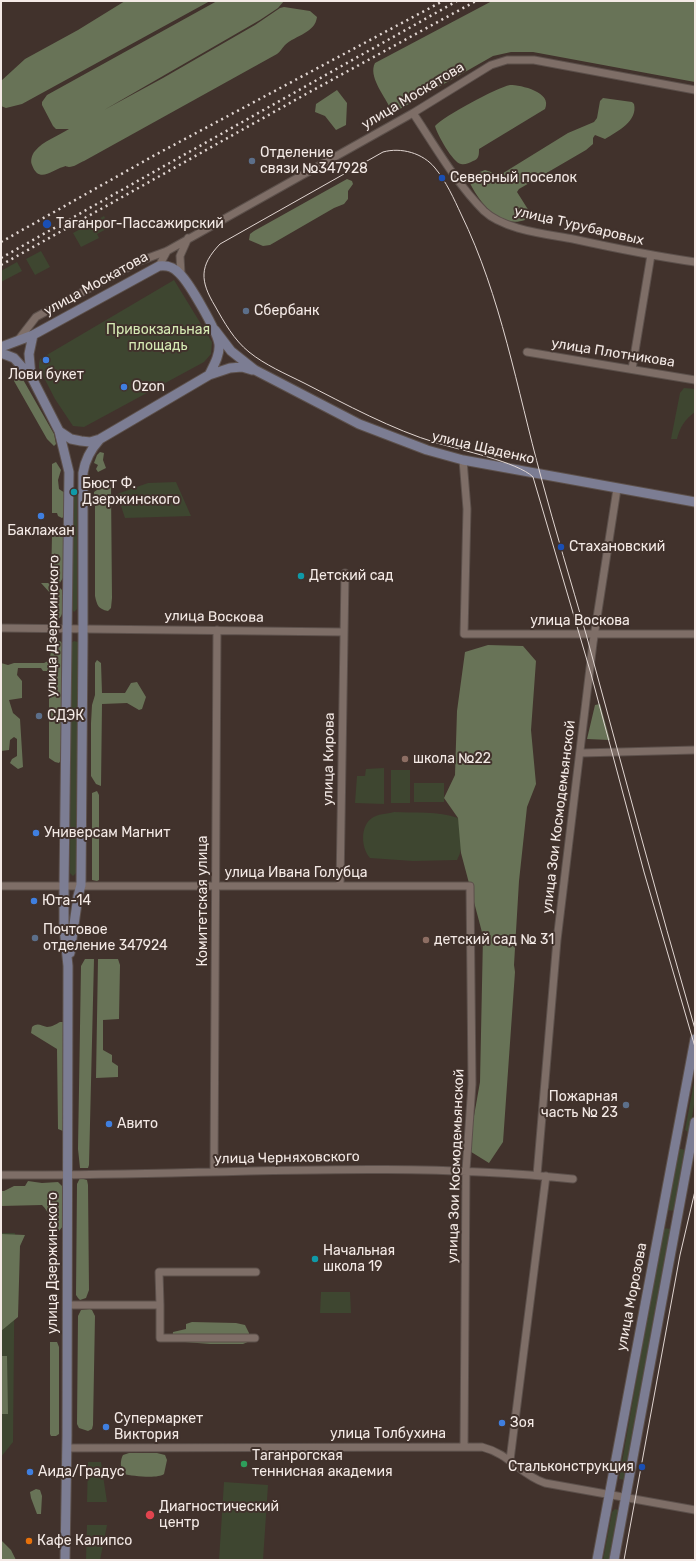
<!DOCTYPE html>
<html>
<head>
<meta charset="utf-8">
<style>
	body { margin:0 }
	#map { position:relative; width:696px; height:1561px; overflow:hidden; background:#41322c; font-family:Rubik,sans-serif }
	canvas { display:block }
	.frame { position:absolute; inset:0; border:2px solid #f4eae6; pointer-events:none }
</style>
</head>
<body>
<div id="map">
<canvas width="696" height="1561"></canvas>
<div class="frame"></div>
</div>
<script>
const g = document.querySelector('canvas').getContext('2d');
g.lineJoin = 'round';
function paint(path, color) { g.fillStyle = color; g.fill(path, 'evenodd'); }
function strokePath(path, color, width, dash) { g.strokeStyle = color; g.lineWidth = width; g.lineCap = dash ? 'butt' : 'round'; g.setLineDash(dash || []); g.stroke(path); }
function write(font, color, halo, rows, align = 'center') {
  g.font = font + ' Rubik,sans-serif'; g.lineWidth = 4; g.setLineDash([]); g.textBaseline = 'middle'; g.strokeStyle = halo; g.fillStyle = color; for (const [text, x, y, turn = 0] of rows) {
    g.save(); g.translate(x, y); g.rotate((+turn || 0) * Math.PI / 180); g.textAlign = isNaN(turn) ? turn : align; if (halo) g.strokeText(text, 0, 0); g.fillText(text, 0, 0); g.restore();
  }
}
const green = new Path2D(`
	M104,216l6,11 -13,7 2,4 -18,9 -8,-14z
	M41,251l9,16 -15,8 -9,-16z
	M17,262l5,9 -21,11v-11z
	M174,280l38,62 -1,12 -7,8 -120,65 -11,-1 -18,-27 -16,-31v-5l1,-4z
	M684,388l11,1v23c-10,7 -15,15 -18,27h-6l9,-46z
	M176,482l15,34 -66,2 -8,-24 31,-11z
	M72,494h5v115l-3,3 -2,-3z
	M74,641l4,1 -2,231 -3,3 -3,-3 1,-230z
	M384,768v36l-29,-1 2,-27h8l1,-7z
	M391,770h19v33h-19z
	M414,783h30v19h-30z
	M394,812c21,1 44,-1 64,6 3,15 7,28 -1,42l-44,1 -43,-3c-9,-10 -10,-32 2,-40 5,-4 15,-4 22,-6z
	M695,1077v21l-5,33 -2,1 -3,-2z
	M678,1148l7,2 -10,61 -8,-1z
	M663,1228l8,1 -45,251 -7,-1z
	M1,1233h14l-2,209 -12,15z
	M321,1292h29l1,21h-31z
	M88,1462h13l6,40h-20z
	M224,1482l44,3 -5,75h-44z
	M615,1509l3,1v3l-8,47h-7l9,-48z
	M87,1525h20l-7,35h-14z`);
const forest = new Path2D(`
	M125,1h85l-188,103 -16,4 -5,-2v-25l24,-22 53,-29z
	M217,1h67l-6,7 -18,12 -156,90 59,-32 92,-53 25,-17 4,-1 26,4 7,6c-2,16 -21,18 -32,28 -3,3 -5,7 -8,9l-193,107c-5,2 -10,6 -15,6 -6,0 0,-2 -6,0 -11,3 -24,17 -31,-2 -2,-4 0,-11 3,-14 8,-10 23,-15 34,-22h-13l-3,-3 -11,-21v-3l5,-7z
	M492,1h203v81l-162,-30h-22l-18,4 -93,53 -7,-1 -4,-2c-5,-11 -21,-30 -14,-43z
	M510,85c11,0 43,7 35,24l-66,40c0,6 0,10 -6,12 -4,2 -8,4 -12,3 -8,-1 -24,-30 -26,-38 9,-10 61,-38 75,-41z
	M337,90l10,13 -1,22 -10,5 -11,-14 -10,-4 1,-8z
	M603,98l29,4 2,2c4,17 -16,27 -29,35l-10,-4 -2,3v6l-7,6 -67,39 -2,3 12,19 -4,9c-25,9 -46,-18 -55,-37l-1,-2 3,-6 13,-5 15,5 68,-42 26,-11 3,-4 3,-17z
	M347,179l5,2 1,3 -5,7v8l-4,5 -10,4 -64,37 -7,1 -14,-6 1,-6 4,-3z
	M17,374l4,2 33,58 2,10 -2,2 -7,-7 -33,-58v-6z
	M100,452l4,1 -1,7 3,8 -8,4 -2,-3 2,-4 -4,-2 3,-8z
	M56,462l5,8 -3,10 1,9 6,4v23l-3,2 -4,-2 -1,-3h-5v-49z
	M100,480h7l3,3 1,5 1,110 -1,10 -3,3c-10,-2 -11,-6 -13,-15v-92l4,-4 -5,-5v-3l3,-2 -1,-7z
	M59,531h3l2,8v37l-6,10 4,4c0,11 5,27 -7,31l-4,-6v-21l-10,-11h10l1,-47z
	M60,641l2,2 -1,117 -2,3 -4,-1 -6,-4v-87h-6l-2,-3h-23l-1,7 5,6v17l-13,2 4,13 7,6 3,48 -5,2 -8,-6 2,-4 5,-3v-17l-3,-2 -4,3 -1,10 -8,1v-88l7,2 6,-2h30l6,-3c0,-8 3,-16 10,-19z
	M488,645l35,1 13,15 -5,69 5,54 -9,23 -8,74 -5,84 1,7 -12,170 -14,21 -21,-13 12,-68 3,-146 -22,-83 -3,-35 -14,-20 11,-23 2,-64 8,-59z
	M97,660l4,3 1,30h23l6,-10 6,-1 9,15 -4,12 -3,1 -12,-7 -25,1 -1,82 -5,-2 -5,-8v-53l1,-18 3,-10v-32z
	M600,704l10,36 -23,-1 8,-34z
	M97,791l2,4v85l-2,1 -5,-1v-87z
	M85,959h9l-5,206 -1,3h-8l-2,-19 3,-183z
	M98,959h20l2,6 -1,54 -16,1v30l9,5v7l6,4v11l-22,1z
	M60,1022h4v107l-1,2 -5,-2 -1,-80 -26,-16 1,-6c6,-5 9,-1 15,0 5,0 9,-3 13,-5z
	M80,1178l7,2 1,5 1,105 -3,8 -6,2 -2,-2 -2,-3 1,-111z
	M28,1181l14,2 16,-1 4,4 1,40 -4,5c-6,-8 -10,-19 -17,-26l-41,1v-15h3l10,-5h11z
	M1,1234l24,1 -5,11 -2,71 -17,14z
	M90,1309l2,1 3,6 -2,109 -1,4 -4,2 -9,-3 -2,-4 1,-108 3,-6z
	M192,1322l44,1 9,2 4,8 1,8 -7,3h-33l-38,-3 1,-9 13,-3v-5z
	M50,1342h7l2,5v87l-3,2h-5l-1,-2z
	M1,1356h6l1,58h-7z
	M129,1453h28l8,2 2,5 -3,14c-6,5 -32,2 -40,0 -4,-5 -4,-14 -1,-19z
	M36,1489l4,1 2,6 -1,18h-4l-6,-16 -1,-6z
	M1,1540l10,10 5,10h-15z`);
const minor = new Path2D(`
	M413,113c22,33 43,70 71,98 20,19 63,23 89,28 41,9 81,17 122,23
	M159,266l8,-15
	M181,274l-1,-18 8,-18
	M19,339l17,-22 104,-56 27,-10 246,-138 78,-48 16,-5h27l161,30
	M527,352l168,28
	M632,369l19,-114
	M463,460l4,49 -3,125h231
	M1,628l342,4
	M581,753l114,-3
	M1,886h469l2,198 -6,86 -2,277
	M340,886l5,-313
	M214,1172l3,-542
	M1,1175c190,2 382,-16 572,4
	M537,1175l20,-235 36,-297 24,-154
	M67,1305h93l-1,-33h97
	M160,1305v33h95
	M67,1448l415,-1c28,7 37,27 63,36l150,27
	M510,1460l36,-284`);
const secondary = new Path2D(`
	M215,330l16,21 24,19 104,54 68,26 36,10 232,42
	M1,347l32,-12 126,-69c9,-1 15,1 21,8 10,10 37,57 39,70 1,11 -5,21 -10,31
	M1,353l13,5 18,20 27,53 12,8 10,2 9,1 10,-3 109,-64 21,-7 12,-1 10,3
	M31,376l-2,-22 4,-19
	M59,431l10,41 -5,413v43l4,38 -1,470 -2,124
	M70,953l8,-57 3,-11 2,-246v-166c2,-14 8,-24 17,-34
	M597,1560l98,-521
	M614,1560l81,-438`);
const tram = new Path2D(`
	M695,1029c-38,-131 -73,-263 -109,-395 -15,-52 -31,-105 -45,-157 -24,-88 -40,-181 -80,-263 -7,-15 -15,-33 -26,-46 -12,-15 -34,-21 -52,-16l-163,92c-21,22 -20,37 -5,62 9,16 19,34 34,46 16,13 37,22 55,31 41,21 89,47 133,60 23,7 81,19 96,34l58,197 53,198 51,175
	M624,1560l56,-305 15,-64`);
const rail = new Path2D(`
	M1,242l154,-87 288,-154
	M1,258l456,-257
	M1,265l305,-171 170,-93`);
const markers = [
	[252,161,4,"#5c6f8a"],
	[442,178,4,"#1a4fb4"],
	[47,224,5,"#1a4fb4"],
	[246,311,4,"#5c6f8a"],
	[46,360,4,"#3f7fe0"],
	[124,387,4,"#3f7fe0"],
	[74,492,4,"#0f9aa8"],
	[41,516,4,"#3f7fe0"],
	[561,547,4,"#1a4fb4"],
	[301,576,4,"#0f9aa8"],
	[39,716,4,"#5c6f8a"],
	[405,759,4,"#8d6e63"],
	[36,833,4,"#3f7fe0"],
	[34,901,4,"#3f7fe0"],
	[35,938,4,"#5c6f8a"],
	[426,940,4,"#8d6e63"],
	[626,1105,4,"#5c6f8a"],
	[109,1124,4,"#3f7fe0"],
	[315,1259,4,"#0f9aa8"],
	[502,1423,4,"#3f7fe0"],
	[106,1427,4,"#3f7fe0"],
	[244,1464,4,"#2e9e5b"],
	[642,1467,4,"#1a4fb4"],
	[30,1472,4,"#3f7fe0"],
	[150,1515,5,"#e0444e"],
	[29,1541,4,"#e8710a"]
];
const streetNames = [
	["улица Москатова",413,96,-31],
	["улица Турубаровых",579,226,13],
	["улица Москатова",96,284,-29],
	["улица Плотникова",613,353,9],
	["улица Щаденко",483,448,13],
	["улица Воскова",214,617,1],
	["улица Воскова",580,621],
	["улица Дзержинского",53,626,-89],
	["улица Кирова",329,759,-89],
	["улица Зои Космодемьянской",559,817,-83],
	["улица Ивана Голубца",296,873],
	["Комитетская улица",203,901,-90],
	["улица Черняховского",287,1158,-1],
	["улица Зои Космодемьянской",456,1166,-88],
	["улица Дзержинского",53,1263,-90],
	["улица Морозова",632,1297,-79],
	["улица Толбухина",388,1434]
];
const poiNames = [
	["Отделение",260,153],
	["связи №347928",260,169],
	["Северный поселок",450,178],
	["Таганрог-Пассажирский",56,224],
	["Сбербанк",254,311],
	["Лови букет",46,375,"center"],
	["Ozon",132,387],
	["Бюст Ф.",82,484],
	["Дзержинского",82,500],
	["Баклажан",41,531,"center"],
	["Стахановский",569,547],
	["Детский сад",309,576],
	["СДЭК",47,716],
	["школа №22",413,759],
	["Универсам Магнит",44,833],
	["Юта-14",42,901],
	["Почтовое",43,930],
	["отделение 347924",43,946],
	["детский сад № 31",434,940],
	["Пожарная",618,1097,"right"],
	["часть № 23",618,1113,"right"],
	["Авито",117,1124],
	["Начальная",323,1251],
	["школа 19",323,1267],
	["Супермаркет",114,1419],
	["Виктория",114,1435],
	["Зоя",510,1423],
	["Таганрогская",252,1456],
	["теннисная академия",252,1472],
	["Стальконструкция",634,1467,"right"],
	["Аида/Градус",38,1472],
	["Диагностический",159,1507],
	["центр",159,1523],
	["Кафе Калипсо",37,1541]
];
const parkNames = [
	["Привокзальная",158,330],
	["площадь",158,346]
];
paint(green, '#3e4630');
paint(forest, '#687357');
strokePath(minor, '#5c504b', 9);
strokePath(secondary, '#5c504b', 11);
strokePath(minor, '#7e6e67', 7);
strokePath(secondary, '#7c7d93', 9);
strokePath(tram, '#e1d6d2', 1);
strokePath(rail, '#e1d6d2', 2.5, [2, 4]);
for (const [x, y, r, color] of markers) { const dot = new Path2D(); dot.arc(x, y, r, 0, 2 * Math.PI); g.fillStyle = color; g.fill(dot); strokePath(dot, '#41322c', 1.5); }
write('14px', '#f4eae6', '#41322c', streetNames);
write('14px', '#f4eae6', '#41322c', poiNames, 'left');
write('14px', '#d5e9b3', '#41322c', parkNames);
</script>
</body>
</html>
